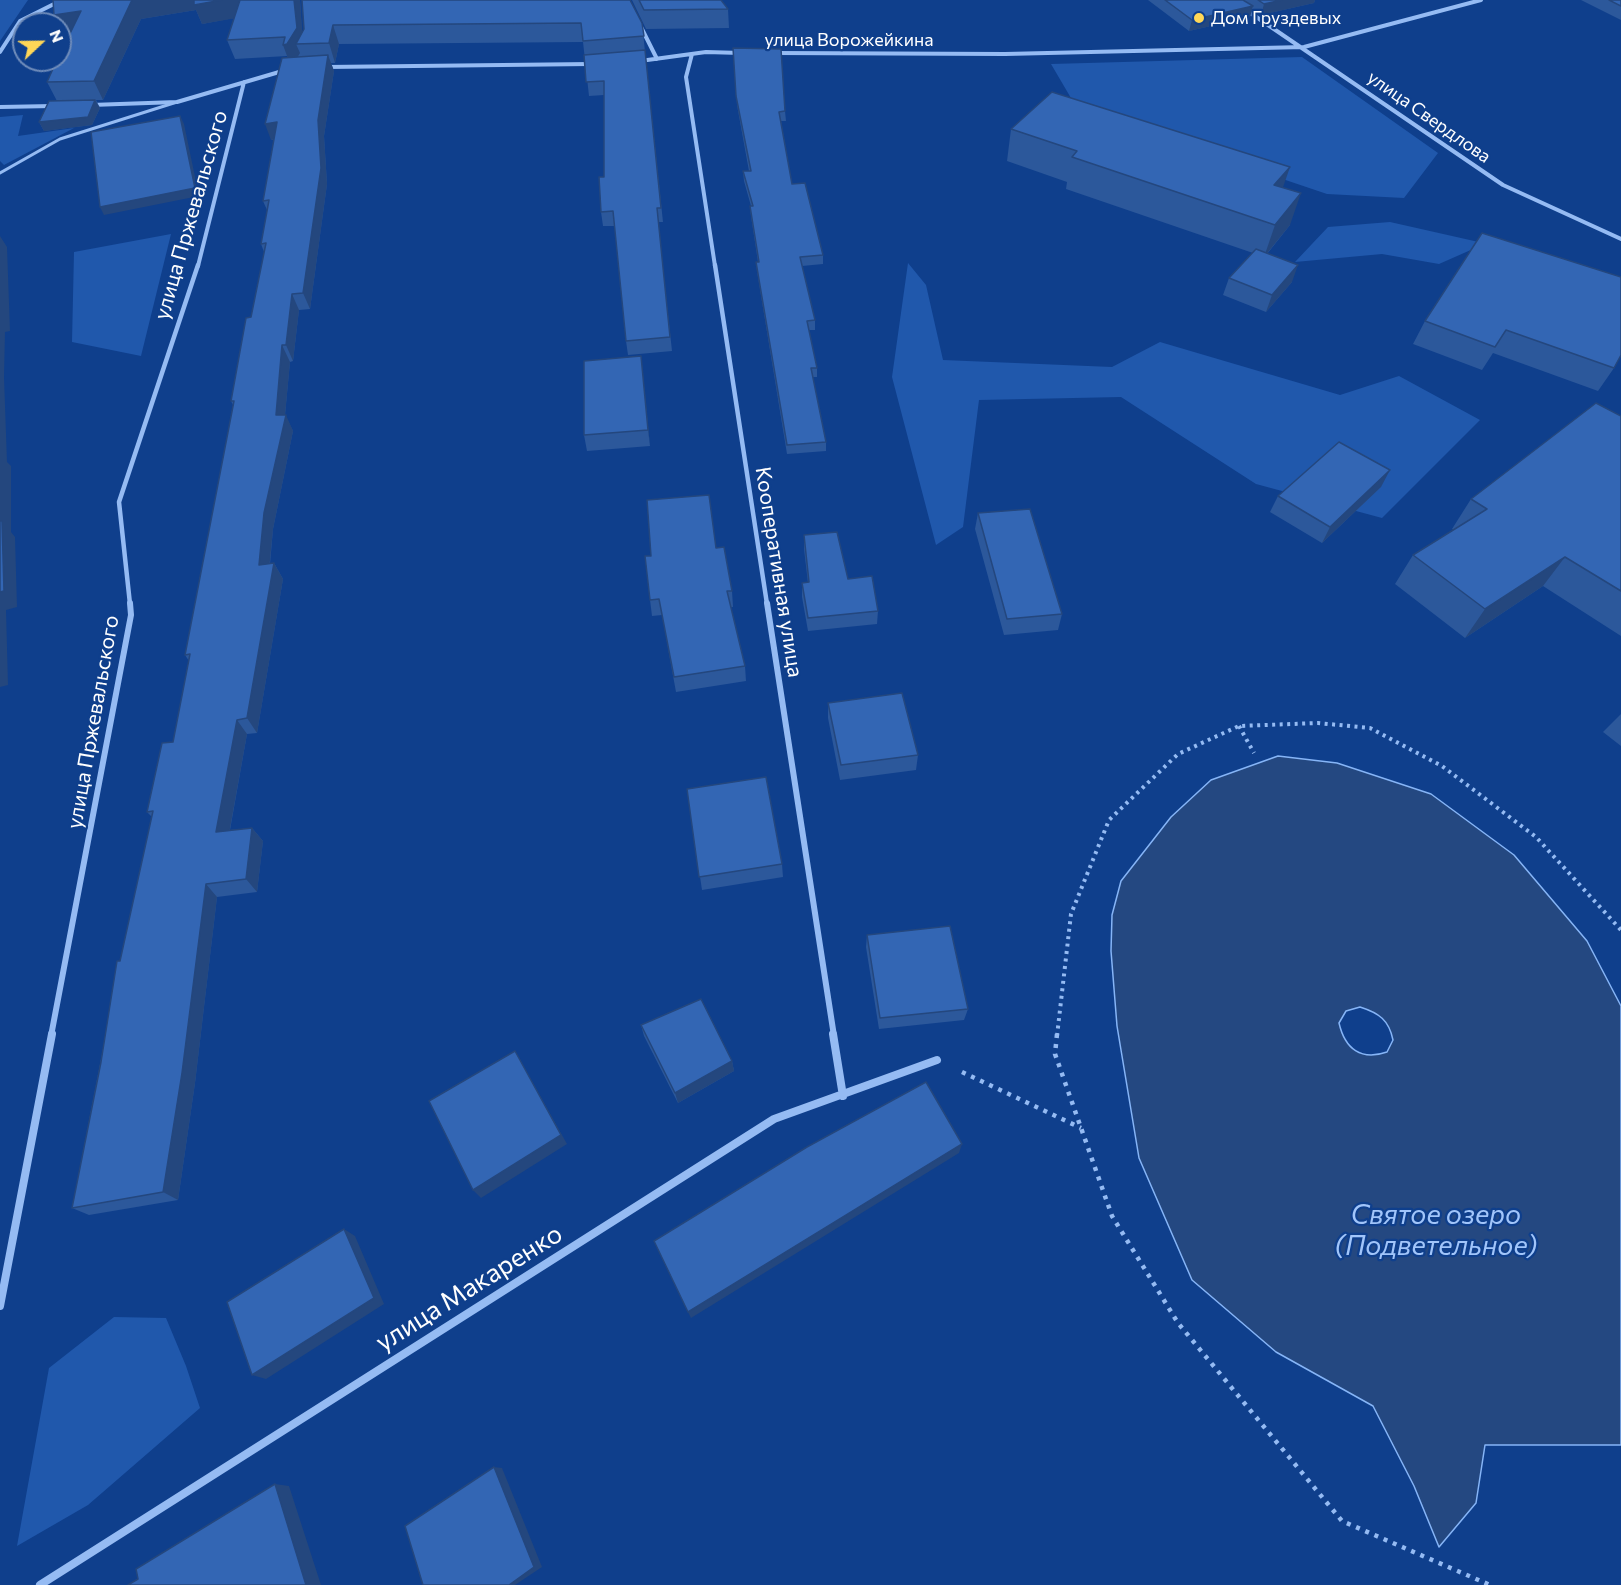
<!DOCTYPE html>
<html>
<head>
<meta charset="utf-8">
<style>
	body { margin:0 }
	#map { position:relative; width:1621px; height:1585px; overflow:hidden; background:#0f3f8c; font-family:Commissioner,sans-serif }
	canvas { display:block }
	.north { position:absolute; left:12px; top:12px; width:60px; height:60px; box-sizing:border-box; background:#0f3f8c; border:2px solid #6f8cba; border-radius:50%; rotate:68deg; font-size:16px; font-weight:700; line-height:24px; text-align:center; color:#fff }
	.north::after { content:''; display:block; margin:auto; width:21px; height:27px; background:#ffd757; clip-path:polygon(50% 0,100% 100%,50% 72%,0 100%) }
</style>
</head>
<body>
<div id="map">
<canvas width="1621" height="1585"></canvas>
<div class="north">N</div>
</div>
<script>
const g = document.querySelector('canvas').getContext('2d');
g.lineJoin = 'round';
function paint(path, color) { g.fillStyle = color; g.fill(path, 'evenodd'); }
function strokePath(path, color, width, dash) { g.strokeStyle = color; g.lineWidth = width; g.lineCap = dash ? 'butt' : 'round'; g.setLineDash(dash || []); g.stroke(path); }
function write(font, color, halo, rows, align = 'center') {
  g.font = font + ' Commissioner,sans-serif'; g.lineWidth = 4.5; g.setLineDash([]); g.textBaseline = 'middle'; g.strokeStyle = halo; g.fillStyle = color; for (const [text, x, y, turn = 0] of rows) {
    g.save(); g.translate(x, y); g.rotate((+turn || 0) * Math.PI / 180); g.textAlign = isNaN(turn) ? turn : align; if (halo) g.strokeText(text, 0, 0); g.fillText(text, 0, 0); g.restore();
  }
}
const green = new Path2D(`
	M0,0h28l-28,41z
	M1302,57l136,96 -34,45 -77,-4 -249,-84 -27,-46z
	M23,115l-5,21 56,-8 -70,37 -4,-4v-44z
	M1390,222l164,37 -81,-10 -34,15 -57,-10 -87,8 33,-35z
	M171,234l-30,122 -69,-14 2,-90z
	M908,263l18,22 17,75 169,7 48,-25 180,53 59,-19 81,44 -98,98 -126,-34 -135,-87 -142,3 -16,127 -27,18 -44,-168z
	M114,1317l52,1 20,48 14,42 -112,97 -71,41 32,-178z`);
const water = new Path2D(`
	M1278,756l59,7 94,31 83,61 73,86 34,65v439h-136l-9,58 -37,44 -25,-61 -41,-80 -97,-54 -84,-72 -53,-122 -22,-132 -6,-75 1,-36 9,-34 50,-64 40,-37zM1360,1007c19,6 29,13 33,33l-6,12c-26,9 -42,-3 -48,-29l7,-12z`);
const pathFar1 = new Path2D(`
	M1239,726l15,27
	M1057,1036l14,-122 38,-94 69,-66 61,-28 79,-3 52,5 72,38 94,71 85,93`);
const path = new Path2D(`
	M1057,1034l-2,20 57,162 66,107 164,198 148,64
	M962,1072l119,56`);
const service = new Path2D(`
	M0,173l60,-34 117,-37`);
const minorFar3 = new Path2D(`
	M1246,10l257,175 118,54
	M640,25l17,34
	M0,52l20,-31 42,-21
	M775,53l230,1 299,-7 177,-47
	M692,54l-6,23 29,189
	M640,61l66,-9 35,1
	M326,67l265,-3
	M91,105l86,-3 109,-32
	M0,107l53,-1
	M198,266l46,-184`);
const minorFar2 = new Path2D(`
	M715,265l52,339
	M130,604l-11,-102 79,-237`);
const minorFar1 = new Path2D(`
	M767,603l67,433
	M51,1036l80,-421 -1,-12`);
const minor = new Path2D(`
	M833,1034l10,62
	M0,1306l52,-272
	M40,1585l734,-466 163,-59`);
const wall = new Path2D(`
	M53,0h247l2,33 2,-4 -2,-29 340,23 21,199h-5l14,129 -44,4 -2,-14 -11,-115h-12l-2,-14 3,-35v-82l-15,1 -6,-54 -244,2 -4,19h-4l3,8 -10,65 3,48 -17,125 -11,1 -6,51 -3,1 -5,53 8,16 -20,98 -3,35 4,-1 9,16 -26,154 -10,1 -17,96 22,-2 11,13 -6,51 -40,5 -22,186 -17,117 -89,15 -17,-7 48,-247 32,-144 -5,-5 26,-70 16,-81 -4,-6 48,-250 -2,-4 20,-84 13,-65 -3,-8 6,-34 -4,-9 11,-61h-3l17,-83 -1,-1 -52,3 -8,-19 7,-22 -32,6 -6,-14 -55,9 -38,81h-7l4,8 -8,17 -48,6 -5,-9 18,-21 -10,-19 23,-49 -6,1 -4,-8v-2h-1l-5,-9z
	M632,0h89l7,9 1,19 -83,1z
	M1148,0h167l-1,3 -53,12 -9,-5 -2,7 -61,14z
	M1581,0h40v20z
	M733,48l52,63 1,10h-5l11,63 31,71v9l-21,2 13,54v10h-6l8,38v9h-4l13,65v9l-39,3 -30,-183 -1,-9h2l-7,-46 -1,-10h1l-7,-25 -1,-10h6l-12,-66z
	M1011,129l272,59 7,37 -23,29 25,28 -26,30 -43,-17 6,-17 24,-25 -187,-64 1,-7 -60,-21z
	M1482,233l132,135 -16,23 -105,-38 -11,17 -69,-26 12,-23z
	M641,356l9,90 -63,5 -3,-16z
	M1621,416v220l-78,-50 -78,52 -70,-54 18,-29 41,-25 -2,-1 19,-30z
	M1381,487l-59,56 -52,-31 8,-16z
	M978,513l84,101 -4,16 -54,5 -29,-106z
	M804,535l44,44 30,32 -1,13 -69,7 -6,-34v-14h6l-4,-34z
	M716,548l16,43 1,16h-2l14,59 1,15 -70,11 -14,-77 -10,1 -2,-16z
	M828,703l90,52 -2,15 -76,10 -12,-62z
	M1621,714v32l-18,-14z
	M687,789l95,75 1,13 -81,13z
	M867,935l101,74 -4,11 -85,9 -13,-82z
	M641,1025l91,36 2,10 -56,32 -34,-67z`);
const shadedWall = new Path2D(`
	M132,0h110l6,16 -46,8 -6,-14 -55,9 -38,81 -9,-19z
	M294,0h6l3,44h-7l4,9 -6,10 -4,1 -7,-19z
	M1282,0h33l-1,3 -53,12 3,-11z
	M1253,6l-3,11 -61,14 3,-11z
	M81,11l9,19 -26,4 -4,-8v-2h-1l-5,-9z
	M333,25l6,19 -4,19 -6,-20z
	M328,55l6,16 -10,65 3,48 -17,125 -7,-16 15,-173z
	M95,100l5,8 -8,17 -48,6 -5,-9z
	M180,116l4,8 15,72 -95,19 -4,-8z
	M277,122l6,16 -12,2 -6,-16z
	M1290,167l-11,32 -5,-14z
	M1301,193l-11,32 -26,32 11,-32z
	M0,236l7,11 3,84 -5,1 -1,45 3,85 4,4v66l4,5 2,70 -11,3 2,75 -8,2z
	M1298,265l-6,17 -26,30 6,-17z
	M292,294l7,16 -6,51 -7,-16z
	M282,345l8,17 -5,53h1l7,16 -20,98 -5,51 -9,-15 5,-52 12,-98z
	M641,356l2,16 7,74 -2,-16z
	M1390,470l-9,17 -59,56 8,-16z
	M1565,557l-22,29 -78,52 20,-29z
	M274,563l9,16 -26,154 -10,-15z
	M237,720l10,14 -20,111 -11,-13z
	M252,828l11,13 -6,51 -11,-13z
	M206,884l11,13 -22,186 -17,117 -15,-8z
	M515,1051l52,93 -86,54 -8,-8z
	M732,1061l2,10 -56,32 -3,-10z
	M962,1144l-3,9 -268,165 -3,-6z
	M344,1229l11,7 29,68 -118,75 -14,-4z
	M494,1467l8,1 40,99 -27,18h-6z
	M275,1484l14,2 32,99h-15z`);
const building = new Path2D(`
	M53,0h79l-38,81 -47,1 10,-22h3v-6l21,-43 -27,4z
	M194,0h28l-28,5z
	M240,0h54l3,28 -10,16 -4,1 2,-8 -58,3z
	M302,0h328l12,23 2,13 -61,5 -2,-18 -248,2 -4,18 -33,1 8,-15z
	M639,0h82l7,9 -84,1z
	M1165,0h78l10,6 -61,14z
	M1258,0h24l-18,4z
	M1609,0h12v6z
	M733,48l48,1 4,62 -6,1 13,72 13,-1 18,72 -23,2 15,63 -8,1 10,47h-6l15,74 -39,3 -31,-183h3l-9,-56h3l-10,-35h8l-15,-75z
	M645,50l16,158h-4l13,129 -44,4 -13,-130 -12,1 -2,-35h5v-96l-18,1 -2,-27z
	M328,55l-10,65 3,48 -18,125 -11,1 -6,51h-4l-6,70h10l-22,98 -5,52 15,-2 -27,155 -10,2 -21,112 36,-4 -6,51 -40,5 -24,189 -19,119 -91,16 29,-146 16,-101h3l33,-150 -6,1 15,-69 11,-1 17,-88 -5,1 49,-254h-3l15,-83 5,-1 15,-74 -5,1 8,-44 -6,1 14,-79 -12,2 17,-66z
	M1052,92l238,75 -16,18 27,8 -26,32 -203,-68 5,-6 -66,-22z
	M95,100l-7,17 -49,5 10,-21z
	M180,116l15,72 -95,19 -9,-75z
	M1482,233l139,44v78l-7,13 -108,-38 -11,17 -70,-26z
	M1256,249l42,16 -26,30 -43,-17z
	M641,356l7,74 -64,5v-74z
	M1596,403l25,13v175l-56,-34 -80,52 -72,-54 74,-46 -16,-10z
	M1339,442l51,28 -60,57 -52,-31z
	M709,495l7,53 8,-1 8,44h-5l18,75 -71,11 -15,-78 -9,1 -5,-44h6l-4,-56z
	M1030,509l32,105 -55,5 -29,-106z
	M0,521h2l2,70 -4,1z
	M837,532l11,47 24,-3 6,35 -70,7 -6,-35 7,-1 -5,-47z
	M902,693l16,62 -77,10 -13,-62z
	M766,777l16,87 -83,13 -12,-88z
	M950,926l18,83 -88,9 -13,-83z
	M701,999l31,62 -57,32 -34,-68z
	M515,1051l46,84 -88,55 -44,-89z
	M926,1082l36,62 -274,168 -34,-71 153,-94z
	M344,1229l30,69 -122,77 -25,-73z
	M494,1467l40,100 -25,18h-86l-18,-59z
	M275,1484l31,101h-178l10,-6 -2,-10z`);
const markers = [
	[1199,18,6,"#ffd757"]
];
const farPoinames = [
	["Дом Груздевых",1211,18]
];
const farStreetnames = [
	["улица Ворожейкина",849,40],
	["улица Свердлова",1429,117,35]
];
const streetNames = [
	["улица Пржевальского",191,215,-74],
	["Кооперативная улица",779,572,81],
	["улица Пржевальского",93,722,-80]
];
const nearStreetnames = [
	["улица Макаренко",469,1288,-32]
];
const nearWaternames = [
	["Святое озеро",1436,1215],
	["(Подветельное)",1436,1246]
];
paint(green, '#2058ac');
paint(water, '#244881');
strokePath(water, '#86b5f7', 1.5);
strokePath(pathFar1, '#95bbf3', 4, [3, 4.5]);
strokePath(path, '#95bbf3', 4.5, [4, 6]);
strokePath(service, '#95bbf3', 3);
strokePath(minorFar3, '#95bbf3', 4);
strokePath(minorFar2, '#95bbf3', 4.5);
strokePath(minorFar1, '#95bbf3', 6);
strokePath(minor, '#95bbf3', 8);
paint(wall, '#2c589b');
paint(shadedWall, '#24477e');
paint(building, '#3366b4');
strokePath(building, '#24477e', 1.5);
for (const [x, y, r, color] of markers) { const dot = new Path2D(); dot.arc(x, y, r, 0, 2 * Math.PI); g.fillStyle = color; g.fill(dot); strokePath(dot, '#0f3f8c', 2); }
write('18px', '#fff', '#0f3f8c', farPoinames, 'left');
write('18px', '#fff', '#0f3f8c', farStreetnames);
write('21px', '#fff', '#0f3f8c', streetNames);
write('26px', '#fff', '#0f3f8c', nearStreetnames);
write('italic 27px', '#a1c5fa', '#0f3f8c', nearWaternames);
</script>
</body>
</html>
